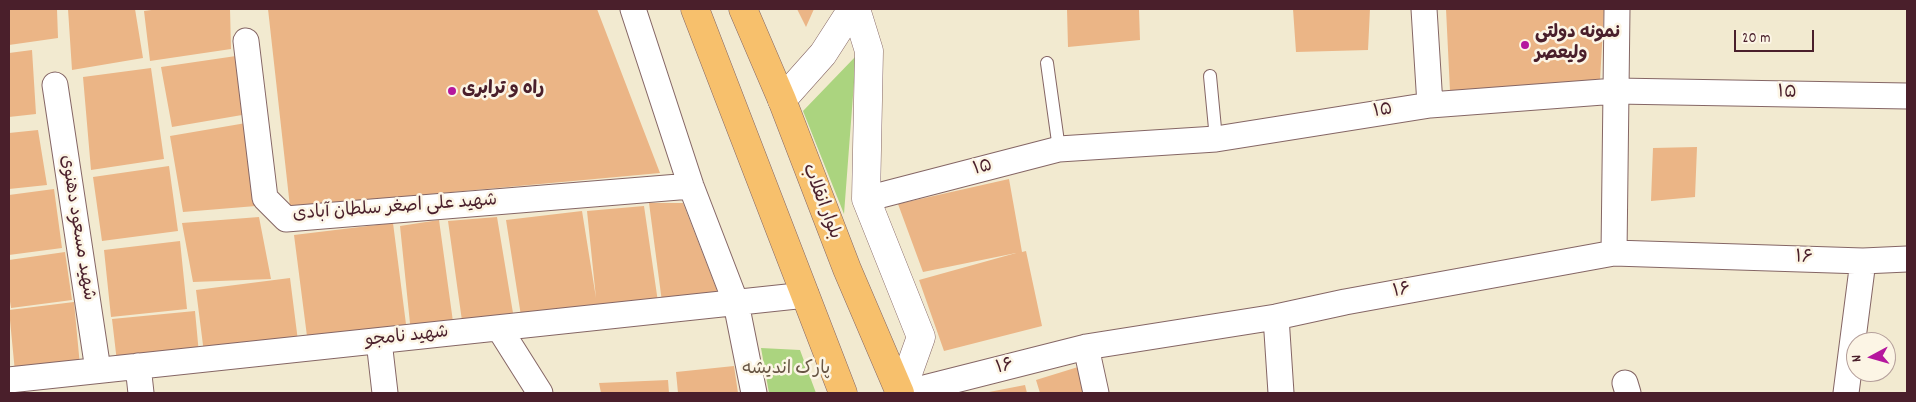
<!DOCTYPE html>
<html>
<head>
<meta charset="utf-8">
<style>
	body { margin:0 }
	#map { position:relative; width:1916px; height:402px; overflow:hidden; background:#f2ead0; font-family:Dekko,sans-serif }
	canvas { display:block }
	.frame { position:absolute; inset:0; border:10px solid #4a1f2b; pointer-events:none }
	.north { position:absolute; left:1846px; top:332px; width:50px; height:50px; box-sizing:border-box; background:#fcf5e5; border:1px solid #b59f9b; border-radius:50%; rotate:264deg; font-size:14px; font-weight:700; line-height:20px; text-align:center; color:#4a1f2b }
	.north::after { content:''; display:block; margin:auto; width:18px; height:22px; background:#b5179e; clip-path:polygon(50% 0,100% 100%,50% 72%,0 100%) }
	.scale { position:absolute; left:1734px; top:30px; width:80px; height:22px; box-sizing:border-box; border:2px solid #4a1f2b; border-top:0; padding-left:6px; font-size:15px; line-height:18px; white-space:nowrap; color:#4a1f2b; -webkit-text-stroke:4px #fcf5e5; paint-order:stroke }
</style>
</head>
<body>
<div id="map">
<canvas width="1916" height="402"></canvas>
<div class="frame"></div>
<div class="north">N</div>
<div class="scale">20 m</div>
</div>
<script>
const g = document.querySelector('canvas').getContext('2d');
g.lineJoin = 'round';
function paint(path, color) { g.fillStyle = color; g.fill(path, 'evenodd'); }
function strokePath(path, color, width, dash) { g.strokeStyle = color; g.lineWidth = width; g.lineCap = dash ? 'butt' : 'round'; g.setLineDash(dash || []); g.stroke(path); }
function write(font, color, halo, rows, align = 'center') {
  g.font = font + ' Dekko,"Playpen Sans Arabic",sans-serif'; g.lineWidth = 5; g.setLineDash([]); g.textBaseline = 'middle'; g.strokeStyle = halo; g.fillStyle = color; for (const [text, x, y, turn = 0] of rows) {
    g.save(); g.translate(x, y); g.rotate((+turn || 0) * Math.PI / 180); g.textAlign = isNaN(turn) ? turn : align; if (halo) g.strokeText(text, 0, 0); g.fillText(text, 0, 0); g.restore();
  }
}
const green = new Path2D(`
	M856,56l-12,158 -41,-103z
	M761,348l39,2 16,43h-47z`);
const building = new Path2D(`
	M9,9h48l1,29 -49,7z
	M68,9h67l8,49 -71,12z
	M159,9h71l1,40 -81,12 -6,-50z
	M268,9h329l63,164 -370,34z
	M797,9h17l-8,18z
	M1067,9h72l1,31 -72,7z
	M1293,9h77l-2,41 -72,2z
	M1446,9h158l-4,72 -150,10z
	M32,50l4,64 -27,3v-64z
	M236,56l6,59 -70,12 -11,-60z
	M151,68l13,91 -73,11 -8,-93z
	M246,123l10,83 -73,6 -13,-76z
	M38,130l9,55 -38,4v-56z
	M1697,147l-2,50 -44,4 2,-53z
	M169,166l9,65 -76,10 -9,-64z
	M1009,179l13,73 4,-1 16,75 -98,25 -25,-71 97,-27 -93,19 -25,-68z
	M54,189l8,59 -53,7v-60z
	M649,203h34l37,95 -58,4z
	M644,206l14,96 -137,14 -15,-96 76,-9 14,87 -9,-87z
	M259,217l12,62 -78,3 -11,-59z
	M497,217l17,102 -51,9 -15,-107z
	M439,220l15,109 -43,4 -11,-107z
	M393,223l14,109 -99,12 -14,-109z
	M180,241l7,68 -76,8 -7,-67z
	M65,252l7,48 -61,8 -2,-13v-35z
	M290,278l8,63 -94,12 -8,-63z
	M74,302l6,64 -65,6 -6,-62z
	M195,311l4,43 -82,8 -5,-43z
	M734,366l4,27h-60l-2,-21z
	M1078,367l7,26h-45l-4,-13z
	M668,380l1,13h-68l-2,-10z
	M1025,385l2,8h-38v-1z`);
const service = new Path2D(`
	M1047,63l12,86
	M1210,76l6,63`);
const minor = new Path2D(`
	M633,9l58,177 45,117 18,90
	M1424,9l6,96
	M246,41l19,157 21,21 405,-33
	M55,85l43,285
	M866,199l193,-50 157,-10 214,-34 186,-14 291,5
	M1614,253l3,-244
	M1276,317l5,76
	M499,328l41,65
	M379,341l6,52
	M1086,347l10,46
	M138,366l3,27
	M9,380l797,-85
	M1625,383l3,10
	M904,393l182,-46 190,-30 69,-15 269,-49 249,8 44,-2
	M1846,393l17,-132`);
const tertiary = new Path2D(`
	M856,9l13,42 -3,148 55,138 -20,56
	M782,100l41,-46 29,-45`);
const primary = new Path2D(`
	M695,9l148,384
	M743,9l39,91 65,169 53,124`);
const markers = [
	[1525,45,5,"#b5179e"],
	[452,91,5,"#b5179e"]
];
const poiNames = [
	["نمونه دولتی",1535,35],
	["ولیعصر",1535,56],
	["راه و ترابری",462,91]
];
const streetNames = [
	["۱۵",1787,94,1],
	["۱۵",1383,112,-9],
	["۱۵",983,169,-15],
	["بلوار انقلاب",820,202,69],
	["شهید علی اصغر سلطان آبادی",395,209,-4],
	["شهید مسعود دهنوی",76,228,81],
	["۱۶",1804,259,2],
	["۱۶",1402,292,-10],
	["شهید نامجو",407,338,-6],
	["۱۶",1005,368,-14]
];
const parkNames = [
	["پارک اندیشه",786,371]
];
paint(green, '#abd47f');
paint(building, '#ebb586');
strokePath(service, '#856665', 14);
strokePath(minor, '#856665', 27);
strokePath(tertiary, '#856665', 29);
strokePath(primary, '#856665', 29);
strokePath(service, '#fff', 12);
strokePath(minor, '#fff', 25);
strokePath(tertiary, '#fff', 28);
strokePath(primary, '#f7c06c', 28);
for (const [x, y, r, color] of markers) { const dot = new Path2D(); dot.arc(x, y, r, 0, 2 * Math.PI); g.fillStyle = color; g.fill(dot); strokePath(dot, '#fcf5e5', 2); }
write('bold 18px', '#4a1f2b', '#fcf5e5', poiNames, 'left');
write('18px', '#4a1f2b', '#fcf5e5', streetNames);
write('18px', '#675544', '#fcf5e5', parkNames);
</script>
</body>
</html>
